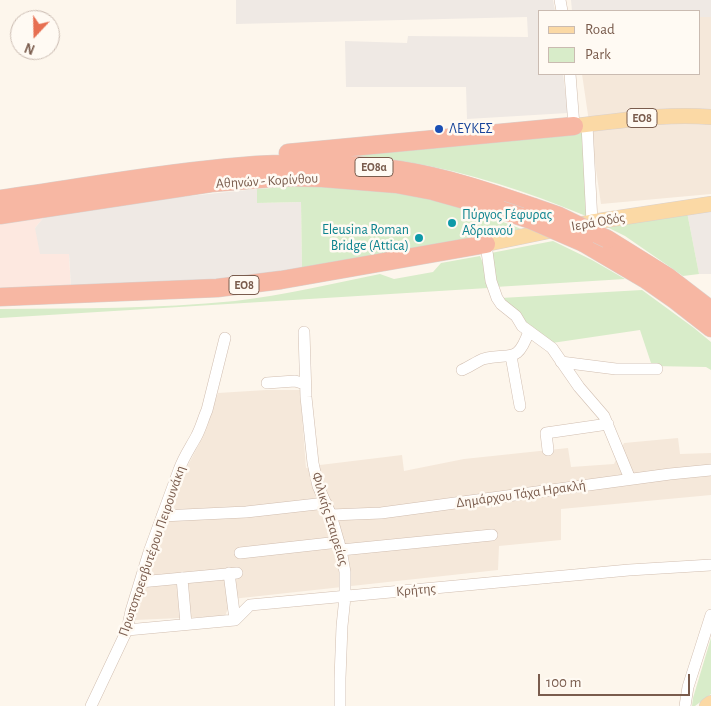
<!DOCTYPE html>
<html>
<head>
<meta charset="utf-8">
<style>
	body { margin:0 }
	#map { position:relative; width:711px; height:706px; overflow:hidden; background:#fdf6ec; font-family:"Alegreya Sans",sans-serif }
	canvas { display:block }
	.legend { position:absolute; left:538px; top:10px; width:162px; height:65px; box-sizing:border-box; background:#fffaf3; border:1px solid #cabbb1; margin:0; padding:6px 9px; list-style:none; font-size:15px; color:#7a5c4d }
	.legend li { display:flex; align-items:center; gap:10px; height:25px }
	.legend b { width:25px; border:1px solid #cabbb1 }
	.north { position:absolute; left:10px; top:10px; width:50px; height:50px; box-sizing:border-box; background:#fffaf3; border:1px solid #cabbb1; border-radius:50%; rotate:201deg; font-size:14px; font-weight:700; line-height:20px; text-align:center; color:#7a5c4d }
	.north::after { content:''; display:block; margin:auto; width:18px; height:22px; background:#e76f51; clip-path:polygon(50% 0,100% 100%,50% 72%,0 100%) }
	.scale { position:absolute; left:538px; top:674px; width:152px; height:22px; box-sizing:border-box; border:2px solid #7a5c4d; border-top:0; padding-left:6px; font-size:15px; line-height:18px; white-space:nowrap; color:#7a5c4d; -webkit-text-stroke:4px #fffaf3; paint-order:stroke }
</style>
</head>
<body>
<div id="map">
<canvas width="711" height="706"></canvas>
<ul class="legend">
<li><b style="height:6px;background:#fbd9a5"></b>Road</li>
<li><b style="height:14px;background:#d8ecc9"></b>Park</li>
</ul>
<div class="north">N</div>
<div class="scale">100 m</div>
</div>
<script>
const g = document.querySelector('canvas').getContext('2d');
g.lineJoin = 'round';
function paint(path, color) { g.fillStyle = color; g.fill(path, 'evenodd'); }
function strokePath(path, color, width, dash) { g.strokeStyle = color; g.lineWidth = width; g.lineCap = dash ? 'butt' : 'round'; g.setLineDash(dash || []); g.stroke(path); }
function write(font, color, halo, rows, align = 'center') {
  g.font = font + ' "Alegreya Sans",sans-serif'; g.lineWidth = 5; g.setLineDash([]); g.textBaseline = 'middle'; g.strokeStyle = halo; g.fillStyle = color; for (const [text, x, y, turn = 0] of rows) {
    g.save(); g.translate(x, y); g.rotate((+turn || 0) * Math.PI / 180); g.textAlign = isNaN(turn) ? turn : align; if (halo) g.strokeText(text, 0, 0); g.fillText(text, 0, 0); g.restore();
  }
}
const residential = new Path2D(`
	M700,17h11v177l-110,10 -19,-130h118z
	M266,390h34l6,78 14,-3 82,-10 2,16 60,-12 104,-11 3,19 43,-3 10,-21 54,-5 2,16 31,-1v42l-150,14v31l-62,6 -1,24 -266,29 -7,17 -90,4 12,-41 40,-112 12,-23 19,-51z`);
const commercial = new Path2D(`
	M44,217l-9,11 34,26 2,34 -71,2v-67z`);
const industrial = new Path2D(`
	M236,0h317l2,11h-15v63h23l5,39 -101,6 -1,-32h-120l-1,-46 62,2 1,-7 120,1 -1,-20 -291,7z
	M571,0h140v17h-11v-6h-128z
	M257,189v14l44,-1 1,66 -45,9 -186,11 -2,-34h-29l-5,-26 9,-11 125,-19z
	M711,208v66h-12l-12,-62z`);
const green = new Path2D(`
	M580,130l4,4 1,5 1,77c-58,-24 -117,-44 -179,-54 -21,-4 -43,-5 -65,-7z
	M302,186c32,1 64,2 96,7 43,7 85,21 126,37l-222,38 -1,-66 -44,1v-14z
	M687,212l12,62 -16,2 -58,-40 -18,-9z
	M553,241l39,19 33,19 -130,8 -4,-34z
	M480,256l3,7 5,25 -488,30v-9c78,-1 157,0 235,-8 49,-6 97,-17 145,-27l14,5 39,-7 8,-9z
	M642,290l52,38 17,14v28l-5,-3 -54,-1 -12,-36 -88,13 -29,-23 -22,-22z
	M711,638v56l-16,12h-3l1,-8z`);
const minor = new Path2D(`
	M560,0l2,11
	M570,74l4,52
	M587,125l5,97
	M486,244l5,37 6,17 4,6 15,12 6,10 30,22 27,39 25,29 26,63
	M304,332l2,65 7,66 5,23 13,29 10,35 4,22v25l-3,29 -2,52v28
	M511,356l9,50
	M561,362l55,7h41
	M462,370c7,-3 14,-8 21,-11 28,-7 34,6 46,-28
	M267,383l28,-2 10,3
	M548,450l-2,-17 62,-9
	M331,515l50,-2 289,-39 41,-4
	M162,516l84,-4 80,-9
	M341,550l151,-15
	M240,553l99,-11
	M229,573l6,47
	M182,578l4,46
	M140,582l97,-9
	M127,630l108,-10 15,-15 379,-35 82,-5
	M91,706l36,-76 4,-19 18,-59 30,-82c4,-12 11,-22 17,-33 5,-9 7,-18 11,-27l18,-72
	M685,706l3,-19 23,-72`);
const major = new Path2D(`
	M574,126c46,-5 91,-13 137,-9
	M486,244l106,-22 119,-18
	M707,706l4,-3`);
const highway = new Path2D(`
	M288,153l286,-27
	M0,199c132,-18 265,-49 399,-29 46,7 90,22 134,37
	M0,215l211,-32 74,-6 37,1 74,6 37,7 68,19
	M607,239l61,38 43,33
	M584,243l61,36 30,21 36,28
	M0,297l217,-9 64,-8 205,-36`);
const highwayBridge = new Path2D(`
	M533,207l26,9 48,23
	M501,210l30,10 53,23`);
const markers = [
	[439,129,5,"#1a4fb4"],
	[452,223,5,"#0f9aa8"],
	[419,238,5,"#0f9aa8"]
];
const shields = [
	[642,118,30],
	[374,167,38],
	[244,285,30]
];
const shieldNames = [
	["ΕΟ8",642,118],
	["ΕΟ8α",374,167],
	["ΕΟ8",244,285]
];
const transitNames = [
	["ΛΕΥΚΕΣ",449,129]
];
const streetNames = [
	["Αθηνών - Κορίνθου",267,181,-3],
	["Ιερά Οδός",598,222,-10],
	["Δημάρχου Τάχα Ηρακλή",521,494,-8],
	["Φιλικής Εταιρείας",330,519,73],
	["Πρωτοπρεσβυτέρου Πειρουνάκη",152,551,-71],
	["Κρήτης",416,590,-5]
];
const cultureNames = [
	["Πύργος Γέφυρας",462,215],
	["Αδριανού",462,231],
	["Eleusina Roman",409,230,"right"],
	["Bridge (Attica)",409,246,"right"]
];
paint(residential, '#f5e8da');
paint(commercial, '#fde8e0');
paint(industrial, '#efe9e4');
paint(green, '#d8ecc9');
strokePath(minor, '#d1beb0', 12);
strokePath(major, '#dad1cd', 16);
strokePath(highway, '#dad1cd', 19);
strokePath(minor, '#fff', 11);
strokePath(major, '#fbd9a5', 15);
strokePath(highway, '#f7b7a3', 18);
strokePath(highwayBridge, '#dad1cd', 19, []);
strokePath(highwayBridge, '#f7b7a3', 18);
for (const [x, y, r, color] of markers) { const dot = new Path2D(); dot.arc(x, y, r, 0, 2 * Math.PI); g.fillStyle = color; g.fill(dot); strokePath(dot, '#fffaf3', 2); }
for (const [x, y, w] of shields) { const box = new Path2D(); box.roundRect(x - w / 2, y - 9.5, w, 19, 4); g.fillStyle = '#fffaf3'; g.fill(box); strokePath(box, '#7a5c4d', 1); }
write('bold 12px', '#7a5c4d', null, shieldNames);
write('14px', '#164399', '#fffaf3', transitNames, 'left');
write('14px', '#7a5c4d', '#fffaf3', streetNames);
write('14px', '#0d838f', '#fffaf3', cultureNames, 'left');
</script>
</body>
</html>
